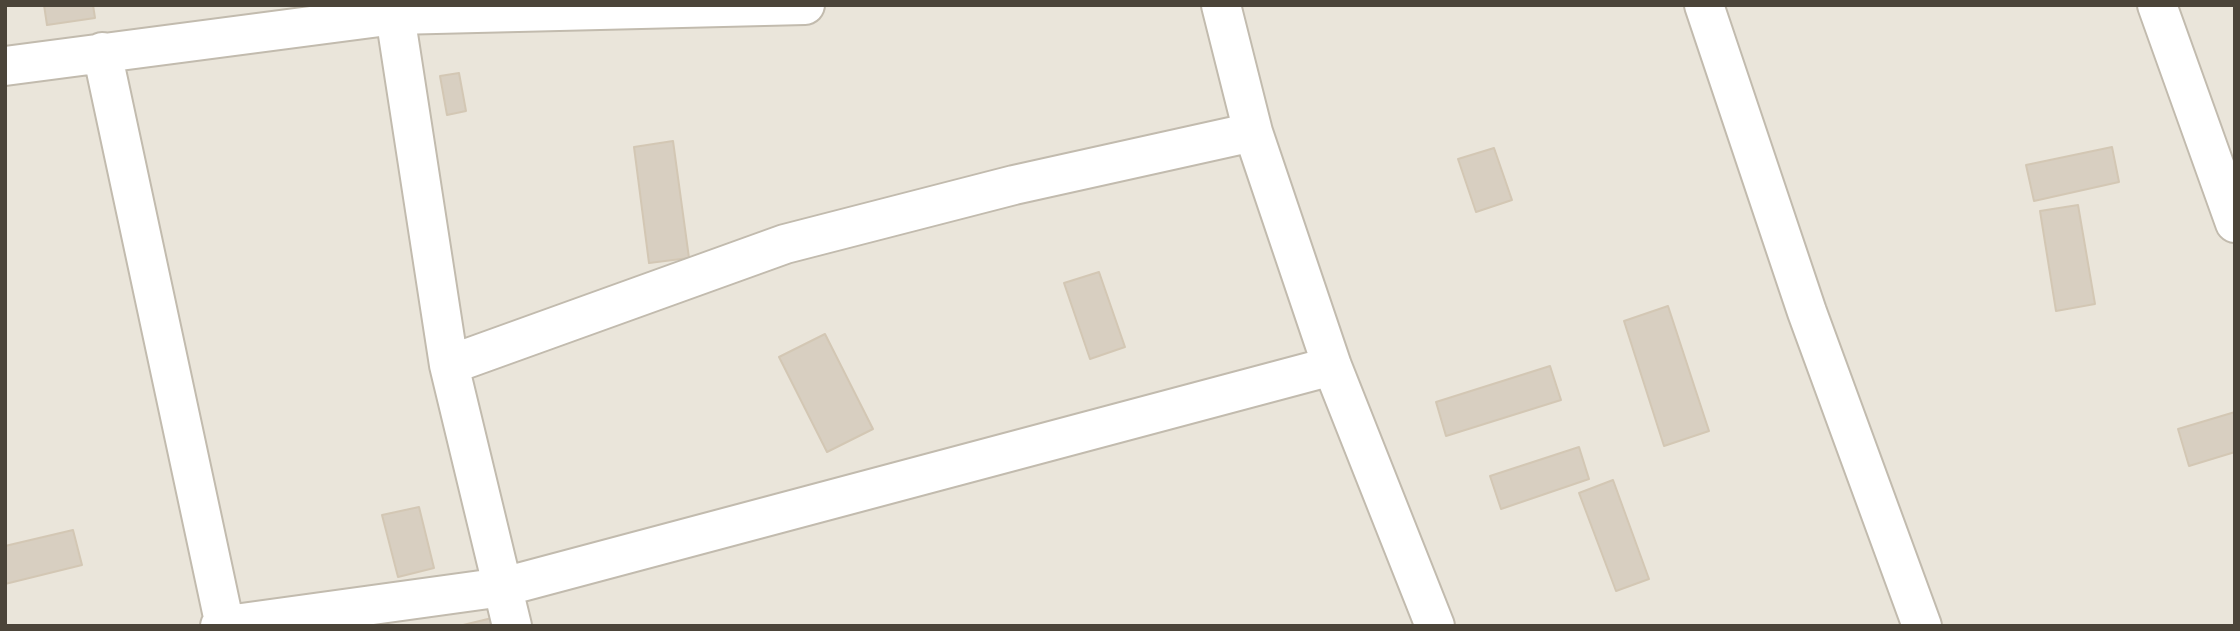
<!DOCTYPE html>
<html>
<head>
<meta charset="utf-8">
<style>
	body { margin:0 }
	#map { position:relative; width:2240px; height:631px; overflow:hidden; background:#f6f3ec; font-family:"PT Sans Narrow",sans-serif }
	canvas { display:block }
	.frame { position:absolute; inset:0; border:7px solid #4b4439; pointer-events:none }
</style>
</head>
<body>
<div id="map">
<canvas width="2240" height="631"></canvas>
<div class="frame"></div>
</div>
<script>
const g = document.querySelector('canvas').getContext('2d');
g.lineJoin = 'round';
function paint(path, color) { g.fillStyle = color; g.fill(path, 'evenodd'); }
function strokePath(path, color, width, dash) { g.strokeStyle = color; g.lineWidth = width; g.lineCap = dash ? 'butt' : 'round'; g.setLineDash(dash || []); g.stroke(path); }
const residential = new Path2D(`
	M5,5h2230v621h-2230z`);
const building = new Path2D(`
	M44,5h49l2,13 -48,7z
	M459,73l7,38 -19,4 -7,-39z
	M673,141l16,117 -40,5 -15,-116z
	M2112,147l7,35 -85,19 -8,-36z
	M1494,148l18,52 -36,12 -18,-53z
	M2078,205l17,99 -39,7 -16,-100z
	M1099,272l26,75 -35,12 -26,-76z
	M1668,306l41,125 -45,15 -40,-125z
	M825,334l48,95 -46,23 -48,-95z
	M1550,366l11,34 -115,36 -10,-34z
	M2235,412v40l-46,14 -11,-37z
	M1579,447l10,32 -88,30 -11,-33z
	M1613,480l36,99 -33,12 -37,-98z
	M419,507l15,61 -36,9 -16,-62z
	M73,530l9,35 -77,19v-38z
	M492,618l2,8h-35z`);
const minor = new Path2D(`
	M1221,5l32,127 79,234 103,260
	M1704,5l103,307 115,314
	M2157,5l78,218
	M395,15l54,350 63,261
	M102,52l123,574
	M5,66l390,-51 410,-10
	M449,365l336,-121 229,-59 239,-53
	M220,626l283,-39 829,-221`);
paint(residential, '#eae5da');
paint(building, '#d8cfc1');
strokePath(building, '#d3c7b4', 2);
strokePath(minor, '#c2bbae', 42);
strokePath(minor, '#fff', 38);
</script>
</body>
</html>
